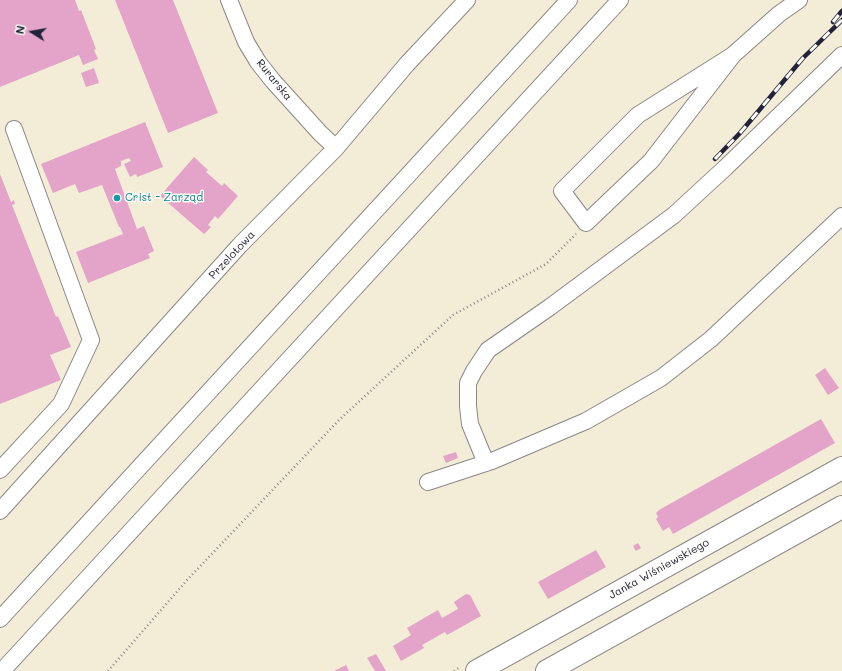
<!DOCTYPE html>
<html>
<head>
<meta charset="utf-8">
<style>
	body { margin:0 }
	#map { position:relative; width:842px; height:671px; overflow:hidden; background:#f3ecd6; font-family:Mali,sans-serif }
	canvas { display:block }
	.north { position:absolute; left:12px; top:12px; width:40px; height:40px; -webkit-text-stroke:3px #fdfcf7; paint-order:stroke; rotate:281deg; font-size:11px; font-weight:700; line-height:16px; text-align:center; color:#22223b }
	.north::after { content:''; display:block; margin:auto; width:14px; height:18px; background:#22223b; clip-path:polygon(50% 0,100% 100%,50% 72%,0 100%) }
</style>
</head>
<body>
<div id="map">
<canvas width="842" height="671"></canvas>
<div class="north">N</div>
</div>
<script>
const g = document.querySelector('canvas').getContext('2d');
g.lineJoin = 'round';
function paint(path, color) { g.fillStyle = color; g.fill(path, 'evenodd'); }
function strokePath(path, color, width, dash) { g.strokeStyle = color; g.lineWidth = width; g.lineCap = dash ? 'butt' : 'round'; g.setLineDash(dash || []); g.stroke(path); }
function write(font, color, halo, rows, align = 'center') {
  g.font = font + ' Mali,sans-serif'; g.lineWidth = 3; g.setLineDash([]); g.textBaseline = 'middle'; g.strokeStyle = halo; g.fillStyle = color; for (const [text, x, y, turn = 0] of rows) {
    g.save(); g.translate(x, y); g.rotate((+turn || 0) * Math.PI / 180); g.textAlign = isNaN(turn) ? turn : align; if (halo) g.strokeText(text, 0, 0); g.fillText(text, 0, 0); g.restore();
  }
}
const building = new Path2D(`
	M0,0h75l4,11 2,-1 15,39 -2,1 4,9 -15,6 -4,-10 -79,32z
	M115,0h58l45,113 -50,20z
	M94,68l5,15 -13,4 -5,-14z
	M145,122l18,45 -26,10 -1,-3 -6,3 -6,-13 7,-3 -2,-3 -8,3v5l-6,3 22,60 7,-3 10,25 -6,3 2,4 -62,25 -12,-31 47,-18 -3,-7h-1l-17,-42 -23,8 -4,-9 -22,9 -12,-29z
	M194,157l14,13 -2,2 16,14 2,-3 14,13 -20,23 -3,-3 -7,9 3,2 -7,7 -44,-38z
	M0,174l11,28 3,-2 1,4 -3,1 44,112 2,-1 13,31 -21,8 11,25 -61,24z
	M825,368l14,20 -11,7 -13,-20z
	M821,419l14,24 -162,91 -4,-7 -6,4 -7,-12 2,-2 -2,-4 3,-3z
	M456,452l2,6 -12,5 -3,-7z
	M638,543l3,5 -5,3 -3,-5z
	M596,550l10,17 -58,32 -10,-17z
	M466,594l4,1 11,21 -34,19 -2,-3 -23,13 2,3 -23,13 -8,-15 18,-11 -4,-7 31,-18 4,8 16,-9 -4,-7z
	M376,654l10,17h-11l-8,-13z
	M346,665l3,6h-15z`);
const path = new Path2D(`
	M108,671l80,-92 151,-159 114,-105 93,-51 30,-30
	M454,671l6,-4`);
const minor = new Path2D(`
	M229,0l17,42 12,20 15,19 47,52 16,15
	M733,55l-82,106 -65,62 -24,-32 76,-76 95,-60 46,-41 20,-14
	M486,463l-16,-39 -2,-18v-23l6,-12 14,-21 62,-43 124,-92 51,-47 117,-113
	M0,470l61,-66 30,-64 -77,-211
	M428,482l64,-21 94,-40 75,-43 50,-39 131,-123
	M0,511l240,-266 96,-97 71,-84 60,-64
	M0,619l569,-619
	M2,671l618,-671`);
const highway = new Path2D(`
	M477,671l365,-203
	M547,671l295,-164`);
const rail = new Path2D(`
	M833,22l9,-11
	M715,159l25,-26 63,-75 39,-38`);
const markers = [
	[117,198,4,"#0f9aa8"]
];
const streetNames = [
	["Rurarska",274,80,51],
	["Przelotowa",232,255,-47],
	["Janka Wiśniewskiego",659,569,-29]
];
const cultureNames = [
	["Crist - Zarząd",125,198]
];
paint(building, '#e4a4ca');
strokePath(minor, '#8a8788', 18);
strokePath(highway, '#8a8788', 24);
strokePath(path, '#8a8788', 2.5, [1, 3]);
strokePath(minor, '#fff', 16);
strokePath(highway, '#fff', 22);
strokePath(rail, '#22223b', 4.5);
strokePath(rail, '#fdfcf7', 3, [9]);
for (const [x, y, r, color] of markers) { const dot = new Path2D(); dot.arc(x, y, r, 0, 2 * Math.PI); g.fillStyle = color; g.fill(dot); strokePath(dot, '#fdfcf7', 1.5); }
write('11px', '#22223b', '#fdfcf7', streetNames);
write('11px', '#0d838f', '#fdfcf7', cultureNames, 'left');
</script>
</body>
</html>
